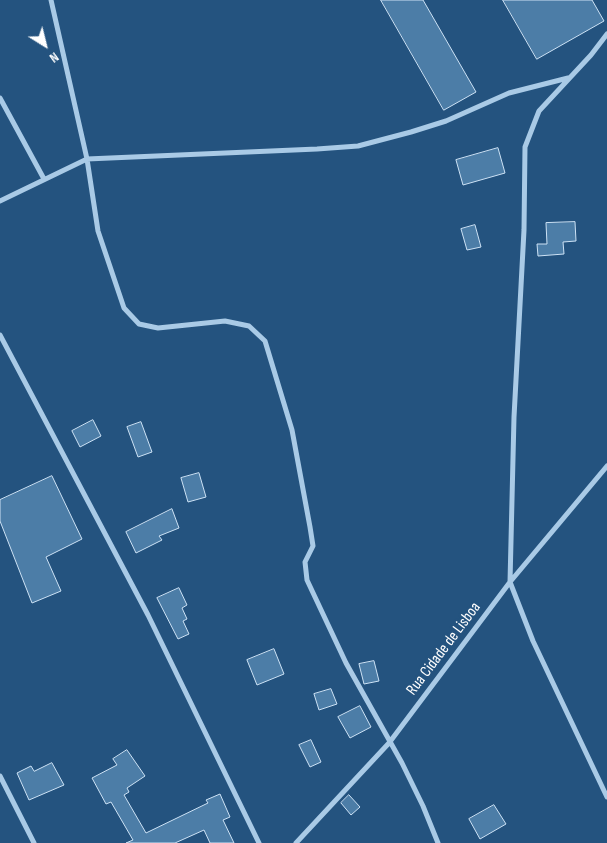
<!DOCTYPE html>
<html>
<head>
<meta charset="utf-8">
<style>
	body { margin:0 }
	#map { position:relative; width:607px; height:843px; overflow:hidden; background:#24537f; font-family:"Sofia Sans Condensed",sans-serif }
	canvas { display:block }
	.north { position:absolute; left:20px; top:20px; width:50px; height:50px; -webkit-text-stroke:4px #24537f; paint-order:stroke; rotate:144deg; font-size:14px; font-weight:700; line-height:20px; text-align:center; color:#fff }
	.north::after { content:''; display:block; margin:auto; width:18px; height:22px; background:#fff; clip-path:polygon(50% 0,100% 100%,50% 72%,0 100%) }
</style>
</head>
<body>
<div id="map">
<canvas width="607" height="843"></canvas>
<div class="north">N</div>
</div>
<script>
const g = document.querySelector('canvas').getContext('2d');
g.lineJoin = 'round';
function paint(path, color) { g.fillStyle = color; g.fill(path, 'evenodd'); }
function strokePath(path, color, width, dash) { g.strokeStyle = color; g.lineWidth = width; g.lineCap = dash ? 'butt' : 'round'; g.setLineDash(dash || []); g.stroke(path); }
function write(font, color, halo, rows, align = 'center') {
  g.font = font + ' "Sofia Sans Condensed",sans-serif'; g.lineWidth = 5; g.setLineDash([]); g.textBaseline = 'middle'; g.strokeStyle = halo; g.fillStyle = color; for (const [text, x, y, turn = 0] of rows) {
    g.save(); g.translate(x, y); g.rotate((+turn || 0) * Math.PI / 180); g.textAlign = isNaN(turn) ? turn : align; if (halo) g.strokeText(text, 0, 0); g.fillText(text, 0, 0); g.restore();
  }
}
const building = new Path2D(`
	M381,0h42l53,92 -32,18z
	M503,0h89l12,21 -67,38z
	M498,148l7,25 -42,12 -7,-25z
	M575,222l1,19 -13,1 1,12 -26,2 -1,-12h10l-1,-21z
	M475,225l6,22 -14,3 -6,-21z
	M93,420l8,16 -21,11 -8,-16z
	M141,422l11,30 -14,5 -11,-30z
	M199,473l7,24 -18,5 -7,-24z
	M52,476l30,63 -36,18 15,34 -29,12 -32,-82v-21z
	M172,509l7,19 -20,8 3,4 -26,13 -10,-21z
	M179,588l8,17 -5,3 5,11 -4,2 6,13 -11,5 -21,-41z
	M274,649l10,25 -27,11 -10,-25z
	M374,661l5,20 -15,3 -5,-20z
	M331,689l6,15 -18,6 -5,-16z
	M360,706l11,21 -21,11 -12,-21z
	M311,740l10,22 -11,5 -11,-22z
	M127,750l18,26 -18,12 2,4 -5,3 22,38 62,-30 -2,-3 14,-6 10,23 -7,3 11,23h-24l-6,-13 -29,13h-49l7,-3 -22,-38 -5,2 -14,-26 25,-13 -4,-6z
	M52,763l12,22 -35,15 -12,-27 14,-7 3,5z
	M349,795l11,12 -9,8 -10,-12z
	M494,805l12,19 -26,15 -11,-20z`);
const street = new Path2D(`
	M51,0l36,159 11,72 26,77 15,16 19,4 67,-7 24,5 16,15 27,89 18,97 3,19 -8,16 2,18 39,83 56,100 21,43 15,37
	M607,34l-16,21 -52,56 -14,36 -1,83 -10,187 -4,165 23,59 74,156
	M0,98l44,81
	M0,201l87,-42 230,-10 41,-3 53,-14 35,-11 63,-28 59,-15
	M0,335l148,280 111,228
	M0,776l34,67
	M296,843l93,-100 121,-161 97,-116`);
const streetNames = [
	["Rua Cidade de Lisboa",444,649,-53]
];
paint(building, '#4c7da7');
strokePath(building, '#cde2f5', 1);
strokePath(street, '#a9cae6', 5);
write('16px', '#fff', '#24537f', streetNames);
</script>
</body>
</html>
